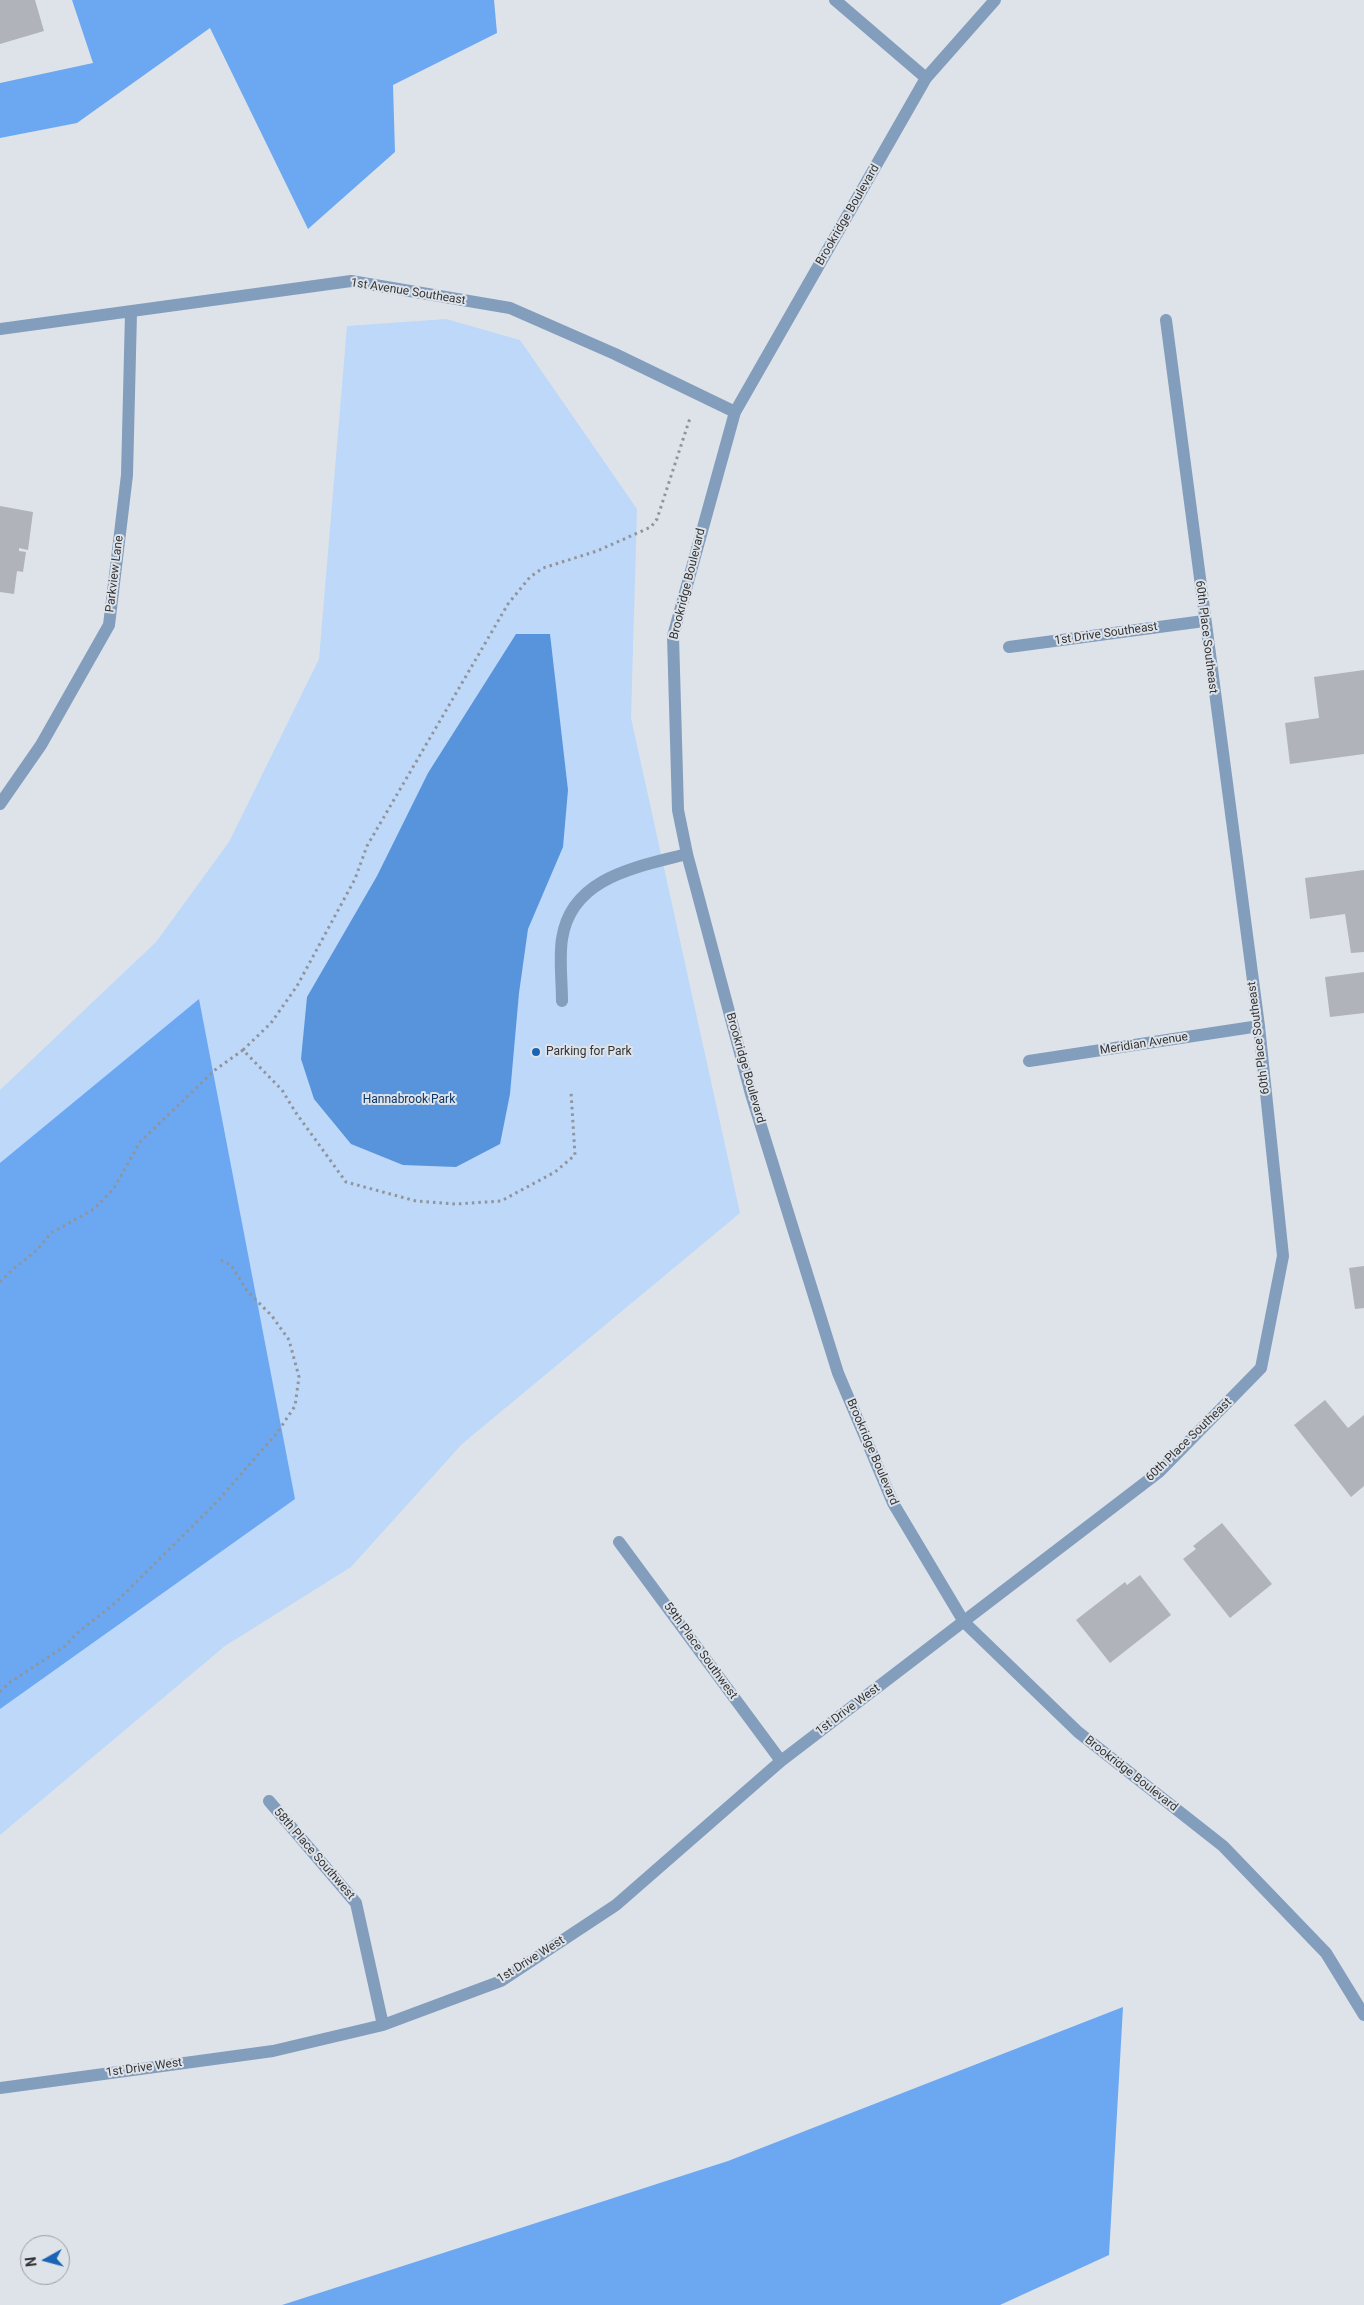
<!DOCTYPE html>
<html>
<head>
<meta charset="utf-8">
<style>
	body { margin:0 }
	#map { position:relative; width:1364px; height:2305px; overflow:hidden; background:#dee3e9; font-family:Roboto,sans-serif }
	canvas { display:block }
	.north { position:absolute; left:20px; top:2235px; width:50px; height:50px; box-sizing:border-box; background:#dee3e9; border:1px solid #999da1; border-radius:50%; rotate:263deg; font-size:14px; font-weight:700; line-height:20px; text-align:center; color:#323436 }
	.north::after { content:''; display:block; margin:auto; width:18px; height:22px; background:#1965b4; clip-path:polygon(50% 0,100% 100%,50% 72%,0 100%) }
</style>
</head>
<body>
<div id="map">
<canvas width="1364" height="2305"></canvas>
<div class="north">N</div>
</div>
<script>
const g = document.querySelector('canvas').getContext('2d');
g.lineJoin = 'round';
function paint(path, color) { g.fillStyle = color; g.fill(path, 'evenodd'); }
function strokePath(path, color, width, dash) { g.strokeStyle = color; g.lineWidth = width; g.lineCap = dash ? 'butt' : 'round'; g.setLineDash(dash || []); g.stroke(path); }
function write(font, color, halo, rows, align = 'center') {
  g.font = font + ' Roboto,sans-serif'; g.lineWidth = 4; g.setLineDash([]); g.textBaseline = 'middle'; g.strokeStyle = halo; g.fillStyle = color; for (const [text, x, y, turn = 0] of rows) {
    g.save(); g.translate(x, y); g.rotate((+turn || 0) * Math.PI / 180); g.textAlign = isNaN(turn) ? turn : align; if (halo) g.strokeText(text, 0, 0); g.fillText(text, 0, 0); g.restore();
  }
}
const green = new Path2D(`
	M446,319l74,21 117,169 -6,209 109,495 -278,231 -111,123 -126,79 -225,189v-745l156,-148 73,-100 90,-183 28,-333z`);
const forest = new Path2D(`
	M72,0h422l3,33 -104,52 2,67 -87,77 -98,-201 -133,95 -77,15v-55l93,-20z
	M199,999l96,500 -295,210v-546z
	M1123,2007l-14,248 -109,50h-718l446,-144z`);
const water = new Path2D(`
	M516,634h34l18,156 -5,57 -35,82 -9,64 -9,101 -10,50 -44,23 -53,-2 -52,-21 -37,-45 -13,-40 6,-62 70,-121 51,-103z`);
const building = new Path2D(`
	M0,0h35l9,31 -44,13z
	M0,506l33,6 -5,38 -9,-2v3l7,1 -3,20 -6,-1 -3,23 -14,-2z
	M1364,670v84l-74,10 -5,-41 34,-5 -5,-41z
	M1364,870v82l-13,1 -6,-39 -35,5 -5,-41z
	M1364,972v41l-34,4 -5,-40z
	M1364,1266v42l-9,1 -6,-41z
	M1325,1400l23,28 16,-13v71l-13,11 -57,-72z
	M1222,1523l50,61 -42,34 -47,-59 13,-10 -3,-3z
	M1140,1575l31,40 -61,48 -34,-43 49,-38 2,3z`);
const path = new Path2D(`
	M243,1050l28,-27 26,-37 58,-107 12,-33 141,-242 22,-27 13,-9 54,-17 54,-24 6,-8 33,-101
	M0,1282l12,-12 25,-20 14,-17 43,-24 20,-21 26,-46 75,-72 28,-20 39,40 14,23 50,69 70,19 40,3 45,-3 54,-29 20,-17 -4,-63
	M0,1692l9,-9 56,-37 11,-12 39,-31 99,-98 63,-72 18,-27 4,-29 -10,-37 -17,-24 -25,-25 -16,-26 -10,-5`);
const lane = new Path2D(`
	M562,1001c0,-20 -3,-43 0,-62 9,-62 75,-72 125,-85`);
const street = new Path2D(`
	M835,0l91,78
	M995,0l-69,78 -191,334 -62,224 5,174 9,44 64,240 87,279 55,130 71,119 114,110 145,114 103,107 38,62
	M0,329l351,-48 159,27 105,46 120,58
	M1009,647l195,-26
	M0,804l41,-59 68,-120 18,-150 4,-162
	M1029,1061l230,-35
	M619,1542l162,219
	M269,1801l87,102 27,122
	M0,2088l273,-37 110,-26 118,-44 115,-76 165,-144 378,-289 102,-104 22,-112 -24,-230 -93,-706`);
const markers = [
	[536,1052,5,"#1965b4"]
];
const streetNames = [
	["Brookridge Boulevard",848,215,-60],
	["1st Avenue Southeast",408,292,9],
	["Parkview Lane",115,574,-83],
	["Brookridge Boulevard",688,584,-76],
	["1st Drive Southeast",1106,634,-8],
	["60th Place Southeast",1206,637,83],
	["60th Place Southeast",1259,1038,-97],
	["Meridian Avenue",1144,1044,-9],
	["Brookridge Boulevard",745,1068,74],
	["60th Place Southeast",1189,1440,-44],
	["Brookridge Boulevard",872,1452,67],
	["59th Place Southwest",700,1651,54],
	["1st Drive West",848,1710,-37],
	["Brookridge Boulevard",1131,1774,38],
	["58th Place Southwest",314,1854,49],
	["1st Drive West",531,1960,-32],
	["1st Drive West",144,2068,-8]
];
const poiNames = [
	["Parking for Park",546,1052]
];
const parkNames = [
	["Hannabrook Park",409,1100]
];
paint(green, '#bdd8f9');
paint(forest, '#6ca8f1');
paint(water, '#5894db');
paint(building, '#b0b4ba');
strokePath(path, '#919498', 3, [2.5, 4]);
strokePath(lane, '#839dbd', 12);
strokePath(street, '#839dbd', 12);
for (const [x, y, r, color] of markers) { const dot = new Path2D(); dot.arc(x, y, r, 0, 2 * Math.PI); g.fillStyle = color; g.fill(dot); strokePath(dot, '#dee3e9', 2); }
write('12px', '#323436', '#dee3e9', streetNames);
write('12px', '#323436', '#dee3e9', poiNames, 'left');
write('12px', '#0d3765', '#dee3e9', parkNames);
</script>
</body>
</html>
